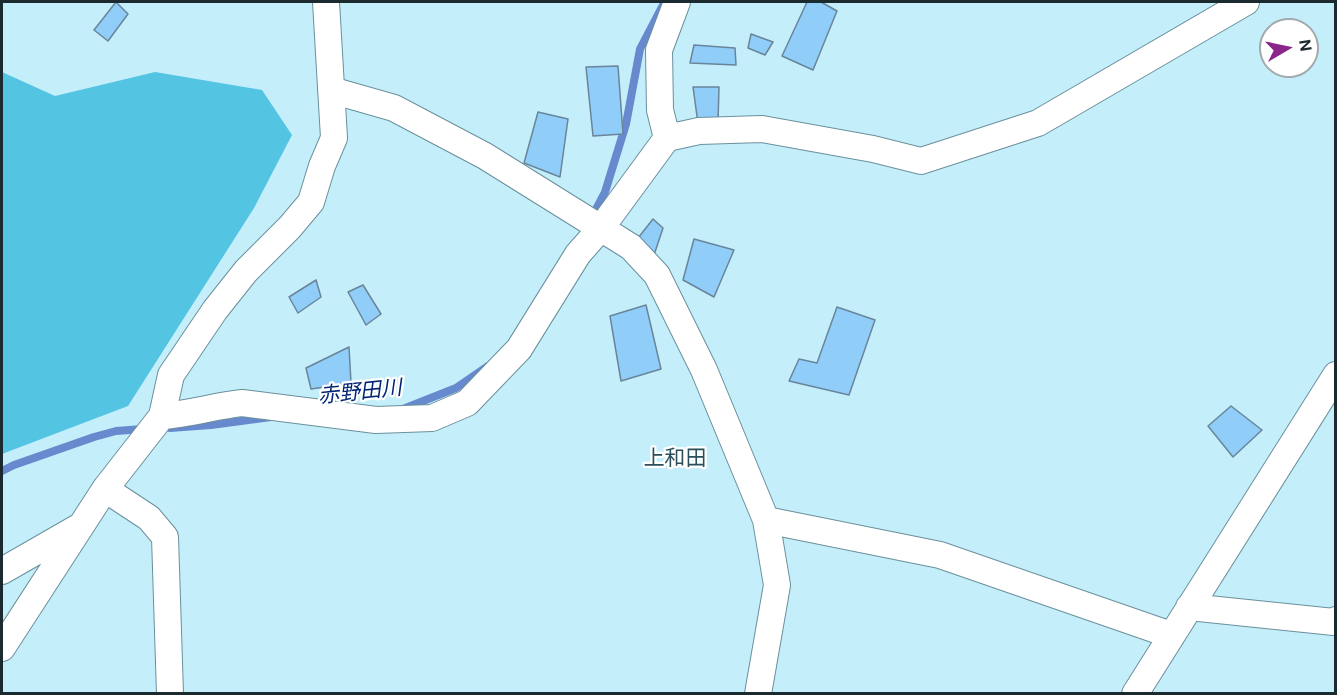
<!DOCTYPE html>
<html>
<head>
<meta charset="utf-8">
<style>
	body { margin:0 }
	#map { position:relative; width:1337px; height:695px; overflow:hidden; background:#c5eefb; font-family:"DM Sans",sans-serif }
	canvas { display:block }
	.frame { position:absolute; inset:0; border:3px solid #1a2a2f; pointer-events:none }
	.north { position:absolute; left:1259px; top:18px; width:60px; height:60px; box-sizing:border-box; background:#fff; border:2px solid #a3aaac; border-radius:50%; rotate:81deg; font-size:16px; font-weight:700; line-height:24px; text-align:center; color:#1a2a2f }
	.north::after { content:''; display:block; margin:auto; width:21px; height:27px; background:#8a258c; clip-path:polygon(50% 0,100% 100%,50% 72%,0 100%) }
</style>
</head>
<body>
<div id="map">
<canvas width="1337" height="695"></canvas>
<div class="frame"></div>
<div class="north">N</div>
</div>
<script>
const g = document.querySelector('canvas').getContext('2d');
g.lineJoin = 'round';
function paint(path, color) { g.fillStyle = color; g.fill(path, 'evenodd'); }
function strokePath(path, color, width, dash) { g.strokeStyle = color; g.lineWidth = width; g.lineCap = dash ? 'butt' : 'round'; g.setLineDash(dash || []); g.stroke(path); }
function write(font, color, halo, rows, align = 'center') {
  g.font = font + ' "DM Sans","Noto Sans JP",sans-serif'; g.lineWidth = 4.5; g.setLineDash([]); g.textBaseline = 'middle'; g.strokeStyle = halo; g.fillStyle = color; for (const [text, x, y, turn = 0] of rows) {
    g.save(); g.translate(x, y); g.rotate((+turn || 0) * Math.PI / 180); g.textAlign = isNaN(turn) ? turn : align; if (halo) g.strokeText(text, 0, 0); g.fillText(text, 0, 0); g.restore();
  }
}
const forest = new Path2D(`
	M2,72l53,24 100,-24 107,18 30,45 -38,73 -126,198 -126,48z`);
const stream = new Path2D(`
	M592,217l13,-25 21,-68 14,-75 23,-44
	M403,409l53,-21 32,-22
	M170,428l41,-3 60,-8
	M2,471l12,-6 80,-28 22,-6 27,-2`);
const building = new Path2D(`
	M116,2l12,12 -20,27 -14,-11z
	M807,2h14l16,9 -24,59 -31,-14z
	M751,34l22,8 -8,13 -17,-7z
	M694,45l41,3 1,17 -46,-2z
	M618,66l5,68 -30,2 -7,-69z
	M693,87h26l-1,35 -19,9z
	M538,112l30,7 -8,58 -36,-14z
	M653,219l10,9 -9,27 -23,-8z
	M694,239l40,11 -20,47 -31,-17z
	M316,280l5,17 -23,16 -9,-16z
	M363,285l18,29 -15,11 -18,-33z
	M646,305l15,64 -40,12 -11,-65z
	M837,307l38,13 -26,75 -60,-14 10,-22 18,4z
	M349,347l2,36 -40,6 -5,-21z
	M1231,406l31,24 -29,27 -25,-31z`);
const minor = new Path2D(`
	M331,90l63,18 91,48 146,91 26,28 47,95 62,150 11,65 -19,109
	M667,138l-7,-28 -1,-60 18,-48
	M162,416c27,-2 53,-10 80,-13l134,17 56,-2 35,-15 52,-54 59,-95 23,-26 66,-90 32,-7 63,-2 111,20 48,12 117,-38 208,-121
	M105,489l44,29 16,19 5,157
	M766,520l174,35 231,80
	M2,571l75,-43
	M1189,607l145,15 2,-2
	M2,648l103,-159 57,-73 9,-41 44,-65 31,-39 44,-44 21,-25 11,-36 12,-28 -8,-136
	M1135,694l201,-319`);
const waterNames = [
	["赤野田川",360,393,-6]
];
const neighbourhoodNames = [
	["上和田",675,459]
];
paint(forest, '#54c4e3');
strokePath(stream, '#668acd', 8);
paint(building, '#90cdf9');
strokePath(building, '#68859a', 1.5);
strokePath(minor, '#6a909c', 28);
strokePath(minor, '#fff', 26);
write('italic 21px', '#012573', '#fff', waterNames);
write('21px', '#2a4f5a', '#fff', neighbourhoodNames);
</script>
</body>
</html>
